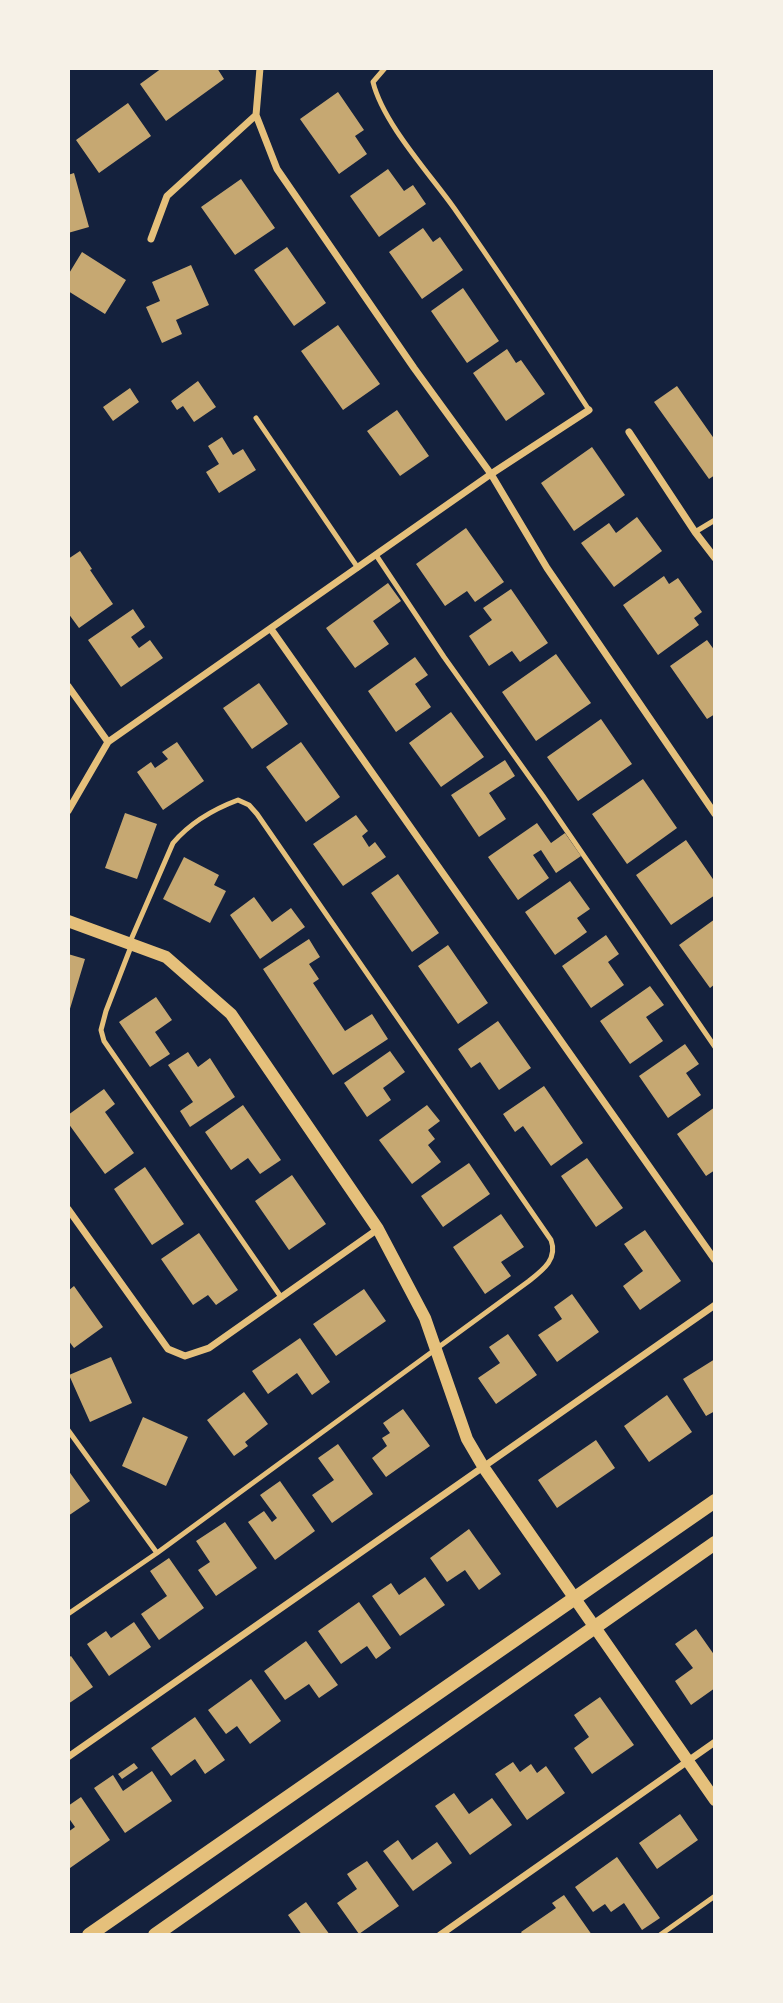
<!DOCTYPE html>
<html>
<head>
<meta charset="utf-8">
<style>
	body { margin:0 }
	#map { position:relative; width:783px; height:2003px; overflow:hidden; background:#14213d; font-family:"Source Serif 4",serif }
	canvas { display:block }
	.frame { position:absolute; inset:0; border:70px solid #f6f1e7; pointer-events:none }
</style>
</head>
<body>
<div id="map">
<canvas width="783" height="2003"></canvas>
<div class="frame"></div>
</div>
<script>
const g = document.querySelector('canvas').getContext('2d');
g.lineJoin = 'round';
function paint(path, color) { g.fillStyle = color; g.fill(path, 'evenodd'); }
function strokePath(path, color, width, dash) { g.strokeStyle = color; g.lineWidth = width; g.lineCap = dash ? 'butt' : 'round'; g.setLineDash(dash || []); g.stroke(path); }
const building = new Path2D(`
	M162,68h55l7,11 -58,42 -26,-37z
	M338,92l26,38 -9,6 12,18 -28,20 -39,-55z
	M128,103l23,33 -52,37 -23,-33z
	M388,169l16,22 9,-6 13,19 -47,33 -29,-41z
	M74,173l15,54 -21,6v-58z
	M241,179l34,49 -40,27 -34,-48z
	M423,228l10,14 7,-5 23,33 -41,29 -33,-47z
	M287,247l39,56 -32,23 -40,-56z
	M82,252l44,28 -21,34 -37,-23v-16z
	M191,265l18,40 -33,15 6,14 -20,9 -16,-36 14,-6 -8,-19z
	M463,288l36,53 -32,22 -36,-52z
	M338,325l42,59 -37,26 -42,-59z
	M507,349l9,14 5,-3 24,34 -39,27 -33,-48z
	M198,381l18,26 -22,15 -11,-16 -6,4 -6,-9z
	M677,386l38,54v35l-6,4 -55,-77z
	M130,388l9,14 -26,19 -10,-14z
	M397,410l32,46 -29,20 -33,-45z
	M222,437l11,18 10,-6 13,21 -37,23 -13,-21 13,-8 -11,-18z
	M592,447l33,48 -51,36 -33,-48z
	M637,517l25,34 -48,36 -33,-44 28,-20 7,10z
	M466,528l38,54 -29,20 -8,-11 -22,15 -29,-42z
	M80,551l12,18 -2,1 23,34 -34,24 -11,-15v-54z
	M664,576l5,8 9,-6 24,34 -8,6 5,7 -41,30 -35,-50z
	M388,583l13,18 -28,20 16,23 -34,24 -29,-40z
	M511,589l37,54 -28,19 -8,-11 -23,15 -20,-30 23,-16 -9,-12z
	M133,609l12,18 -14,10 8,11 11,-8 13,18 -42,29 -33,-47z
	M707,640l8,11v63l-8,5 -37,-53z
	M556,654l35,49 -55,38 -34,-49z
	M415,657l13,18 -13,9 16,23 -35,25 -28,-41z
	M259,683l29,41 -36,25 -29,-41z
	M451,712l33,45 -43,30 -32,-44z
	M601,719l31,45 -54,37 -31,-44z
	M177,742l27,39 -41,29 -26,-38 14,-10 4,6 13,-9 -6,-7z
	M301,742l39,55 -34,25 -40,-55z
	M505,760l10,16 -26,17 17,26 -27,18 -28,-42z
	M643,779l34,49 -50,36 -35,-50z
	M125,813l32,11 -20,55 -32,-11z
	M356,815l12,16 -6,5 7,11 6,-5 11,15 -43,29 -30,-42z
	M537,823l14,20 14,-10 16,23 -25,17 -15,-23 -8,5 16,23 -31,22 -30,-43z
	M686,840l29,42v13l-44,30 -35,-50z
	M184,857l35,18 -5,10 12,6 -16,32 -47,-24z
	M398,874l41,59 -27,19 -41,-59z
	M570,881l20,28 -13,9 10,14 -32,23 -30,-43z
	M254,897l18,25 19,-14 14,19 -45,32 -30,-44z
	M715,919v65l-5,4 -31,-43z
	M606,935l13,19 -11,8 16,23 -33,23 -29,-42z
	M309,939l11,18 -11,7 10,15 -6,4 32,48 27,-17 16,25 -55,36 -70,-106z
	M448,945l40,58 -30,21 -40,-58z
	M68,954l17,5 -16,53h-1z
	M650,986l14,19 -18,12 17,24 -33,23 -30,-43z
	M156,997l16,23 -17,12 15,22 -20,13 -31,-45z
	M498,1021l33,47 -32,22 -19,-28 -9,6 -13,-19z
	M685,1044l14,20 -13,9 15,22 -33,23 -29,-42z
	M390,1051l15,21 -22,16 8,12 -24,17 -23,-34z
	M188,1052l10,15 12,-9 25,39 -45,30 -10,-16 13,-9 -25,-37z
	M544,1086l39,57 -32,23 -28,-40 -8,6 -12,-18z
	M104,1089l11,15 -10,8 29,41 -29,21 -37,-51v-8z
	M243,1105l38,55 -21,14 -12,-16 -17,12 -26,-38z
	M427,1105l13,16 -12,9 7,9 -7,6 13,17 -29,22 -33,-44z
	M715,1107v63l-9,6 -29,-42z
	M587,1158l36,50 -27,19 -35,-51z
	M469,1163l21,31 -47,33 -22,-31z
	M145,1167l39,57 -32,21 -38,-56z
	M292,1175l34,49 -37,26 -34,-49z
	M501,1214l23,33 -23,15 10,14 -26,18 -32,-47z
	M645,1230l36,51 -41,29 -17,-24 20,-15 -19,-27z
	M199,1233l39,57 -22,15 -8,-10 -15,10 -32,-46z
	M74,1286l29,41 -29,21 -6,-8v-49z
	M364,1289l22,32 -50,35 -23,-32z
	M572,1294l27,38 -42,30 -19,-27 24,-16 -8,-12z
	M508,1334l29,41 -41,29 -18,-26 22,-15 -11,-16z
	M300,1338l30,44 -18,13 -15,-22 -29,21 -16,-23z
	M111,1357l21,46 -42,19 -21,-47z
	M715,1359v52l-9,5 -23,-37z
	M244,1392l24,32 -23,18 3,4 -14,10 -27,-36z
	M667,1395l25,37 -43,30 -25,-36z
	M403,1409l27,37 -44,31 -14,-19 15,-12 -5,-8 8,-5 -7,-10z
	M143,1417l45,20 -22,49 -44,-20z
	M596,1440l19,28 -58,40 -19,-28z
	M338,1444l35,50 -41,29 -20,-28 22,-15 -16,-22z
	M68,1470l22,31 -22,15z
	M280,1481l35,50 -40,29 -27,-38 16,-11 8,11 5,-4 -17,-23z
	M225,1522l32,46 -41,28 -18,-26 12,-8 -14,-21z
	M469,1529l32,45 -22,16 -14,-20 -18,12 -17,-24z
	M169,1558l35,50 -45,32 -18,-26 26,-18 -17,-25z
	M425,1577l20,28 -45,31 -28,-40 19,-13 8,12z
	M359,1602l32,46 -15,11 -9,-13 -26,18 -23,-33z
	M134,1622l17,25 -42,29 -22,-32 19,-13 5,7z
	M696,1629l19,27v32l-24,17 -16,-24 18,-13 -18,-24z
	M306,1641l32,44 -19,13 -10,-14 -24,16 -21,-29z
	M71,1656l22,31 -25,17v-46z
	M251,1679l30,42 -31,23 -13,-18 -11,8 -18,-24z
	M600,1697l34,48 -42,29 -18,-26 15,-11 -15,-22z
	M195,1717l30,43 -20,14 -10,-15 -24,17 -20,-28z
	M513,1762l7,10 11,-8 6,9 9,-7 19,27 -38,27 -32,-46z
	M134,1763l4,5 -16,11 -4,-5z
	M152,1771l20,30 -47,32 -31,-45 19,-13 10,16z
	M454,1793l15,21 23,-16 20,27 -42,30 -35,-49z
	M81,1797l29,43 -40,28 -2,-36 7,-5 -7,-10v-11z
	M680,1814l18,26 -41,29 -18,-26z
	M398,1840l14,20 25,-18 15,21 -39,28 -30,-40z
	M617,1857l43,61 -18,12 -18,-27 -13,9 -6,-8 -12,8 -18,-25z
	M367,1861l32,45 -40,28 -22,-31 20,-14 -10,-15z
	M564,1895l28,40h-69l-2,-3 35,-24 -4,-5z
	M306,1902l24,33h-28l-14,-20z`);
const service = new Path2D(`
	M385,68l-12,14c10,41 56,91 81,126 47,67 91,134 135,202
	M256,418l102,150
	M695,532l20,-12
	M376,555l68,102 99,139 172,251
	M132,944l-26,67 -5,19 3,11 177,256
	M68,1430l89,123
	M68,1614l89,-61 372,-272c14,-11 29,-22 22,-41l-294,-426 -8,-9 -11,-5c-24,9 -48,23 -65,43l-43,99
	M660,1935l55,-39`);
const minor = new Path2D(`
	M260,68l-4,47 21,54 137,199 77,106 56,94 168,246
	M151,239l16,-43 89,-81
	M629,432l66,100 20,26
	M271,629l444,631
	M68,686l40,56
	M68,811l40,-69 383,-268 98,-64
	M68,1209l100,140 17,7 24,-8 169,-119
	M68,1757l647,-452
	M440,1935l275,-193`);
const tertiary = new Path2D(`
	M68,921l98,36 65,57 147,215 47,89 42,121 17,29 231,332`);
const secondary = new Path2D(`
	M89,1935l626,-434
	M155,1935l560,-392`);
paint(building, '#c6a872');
strokePath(service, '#e5c07b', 5);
strokePath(minor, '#e5c07b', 7);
strokePath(tertiary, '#e5c07b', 12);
strokePath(secondary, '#e5c07b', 14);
</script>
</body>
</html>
